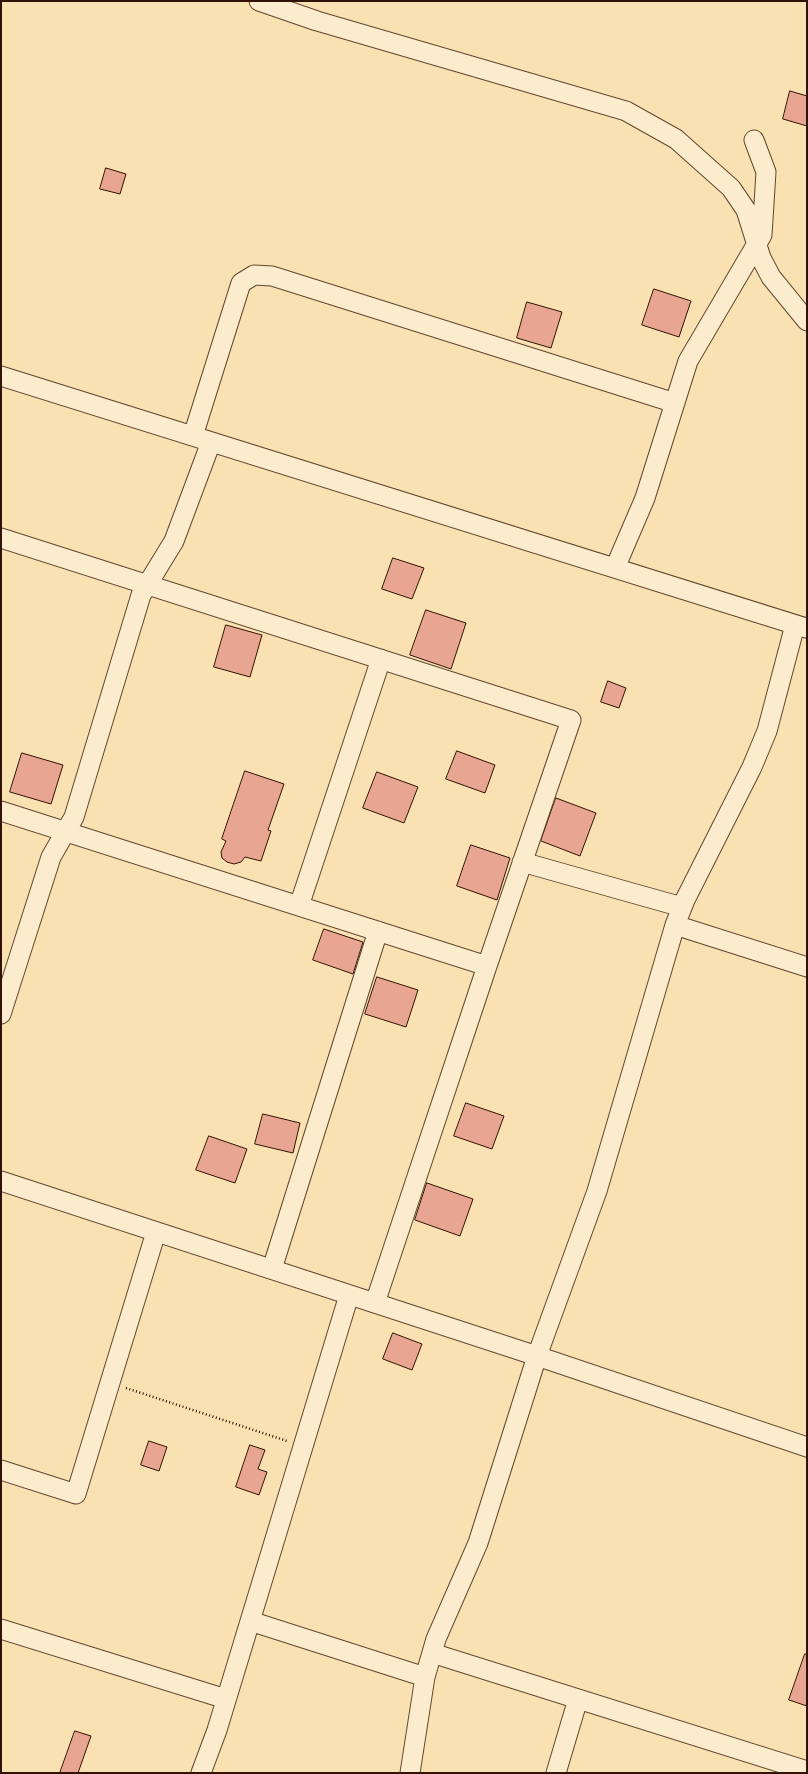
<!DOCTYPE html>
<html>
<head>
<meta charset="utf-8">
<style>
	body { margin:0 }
	#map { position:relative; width:808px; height:1774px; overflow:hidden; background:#f9e1b2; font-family:"IM FELL French Canon",serif }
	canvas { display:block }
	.frame { position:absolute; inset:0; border:2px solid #311204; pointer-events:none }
</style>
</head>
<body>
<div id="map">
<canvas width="808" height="1774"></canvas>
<div class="frame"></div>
</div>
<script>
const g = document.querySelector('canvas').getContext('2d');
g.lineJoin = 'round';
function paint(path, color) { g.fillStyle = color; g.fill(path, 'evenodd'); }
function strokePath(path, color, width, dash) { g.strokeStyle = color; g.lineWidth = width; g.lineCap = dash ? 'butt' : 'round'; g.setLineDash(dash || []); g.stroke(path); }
const building = new Path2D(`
	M790,91l17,5v30l-24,-7z
	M106,168l20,6 -6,20 -20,-5z
	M654,289l37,12 -12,36 -37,-12z
	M527,302l35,10 -11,36 -34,-10z
	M393,558l31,10 -12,31 -30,-10z
	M426,610l40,13 -15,46 -41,-14z
	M226,625l36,10 -12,42 -36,-10z
	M608,681l18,7 -7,20 -18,-6z
	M457,751l38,14 -10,28 -39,-14z
	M22,753l41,12 -12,39 -41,-12z
	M245,771l39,13 -16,46 3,1 -10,30 -16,-4 -4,5 -7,2 -7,-2 -5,-4 -1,-6 5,-11 -4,-2z
	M377,772l41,15 -14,36 -41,-15z
	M556,798l40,15 -16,43 -39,-15z
	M471,845l39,13 -13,42 -40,-14z
	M324,929l39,13 -10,32 -40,-14z
	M377,977l41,13 -12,37 -41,-13z
	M466,1103l38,13 -12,33 -38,-13z
	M263,1114l37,9 -7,30 -38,-9z
	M209,1136l38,13 -12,34 -39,-13z
	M427,1183l46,16 -13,37 -45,-16z
	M393,1333l29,11 -10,26 -29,-11z
	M149,1441l18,6 -8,24 -18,-6z
	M250,1445l15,5 -7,19 9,3 -8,23 -23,-8z
	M805,1654h2v52l-18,-6z
	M75,1731l16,5 -13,37h-18z`);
const path = new Path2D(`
	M126,1388l161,53`);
const minor = new Path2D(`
	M259,1l58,20 309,90 50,28 55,49 15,22 15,48 10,19 36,44
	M1,376l805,252
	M193,436l48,-153 13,-8 18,1 403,127
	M1,538l570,182 -84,246 -112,337
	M615,568l30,-70 43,-137 74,-126 4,-63 -12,-32
	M1,811l486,155
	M522,862l160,45
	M299,906l82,-247
	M675,925l132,42
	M1,1014l50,-157 23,-40 67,-222 33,-54 37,-99
	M1,1181l536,175 270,91
	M272,1269l106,-338
	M1,1470l75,24 80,-262
	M250,1621l175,56
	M1,1629l225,70
	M432,1653l375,118
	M201,1773l16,-43 132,-435
	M410,1773l15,-96 11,-38 42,-96 59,-187 60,-165 78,-266 10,-25 67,-133 15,-36 28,-106
	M556,1773l22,-74`);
paint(building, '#e8a592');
strokePath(building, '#311204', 1);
strokePath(minor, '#634630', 21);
strokePath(path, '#311204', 2.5, [1, 2.5]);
strokePath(minor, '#fbeccd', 19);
</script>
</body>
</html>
